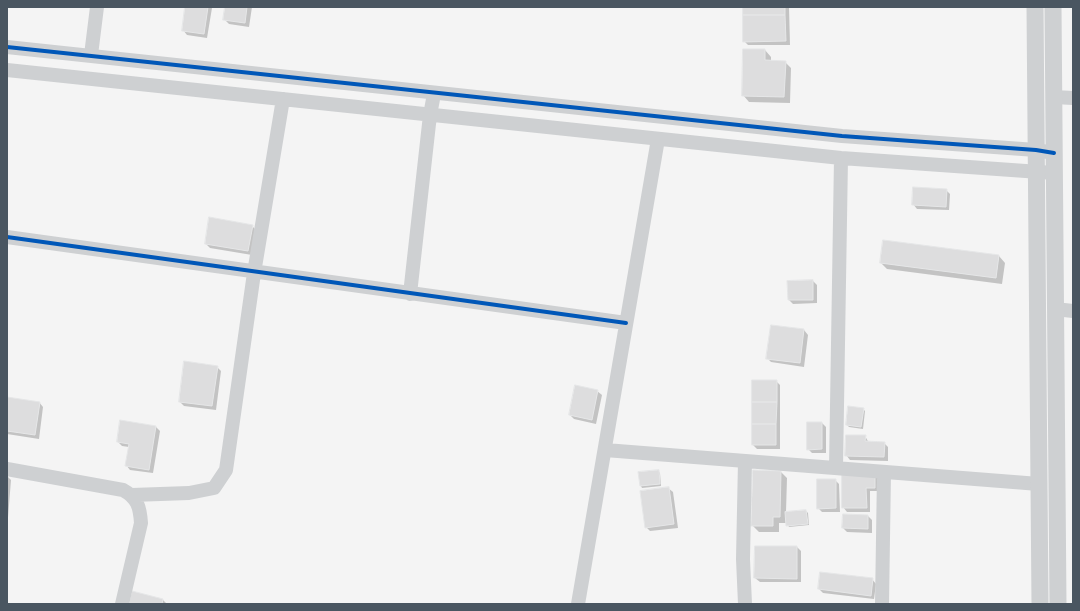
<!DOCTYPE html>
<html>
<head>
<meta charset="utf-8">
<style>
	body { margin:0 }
	#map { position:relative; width:1080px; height:611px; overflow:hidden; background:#f4f4f4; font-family:"Roboto Condensed",sans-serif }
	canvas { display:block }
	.frame { position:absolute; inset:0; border:8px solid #4a5661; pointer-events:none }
</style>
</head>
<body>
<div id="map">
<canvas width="1080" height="611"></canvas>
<div class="frame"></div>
</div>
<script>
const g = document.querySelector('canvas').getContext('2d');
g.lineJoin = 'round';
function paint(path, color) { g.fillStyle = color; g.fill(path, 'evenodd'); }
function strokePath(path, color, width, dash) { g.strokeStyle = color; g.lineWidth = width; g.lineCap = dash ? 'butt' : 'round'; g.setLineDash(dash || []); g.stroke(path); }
const shadow = new Path2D(`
	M186,7l26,1 -5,30 -20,-3 -4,-5z
	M226,7h26l-3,20 -20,-3 -4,-4z
	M744,7h45l1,38h-42l-4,-4z
	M765,50l6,7v4l14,1 6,6 -1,35 -41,-1 -6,-7z
	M946,190l4,4 -1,16 -32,-1 -4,-5z
	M252,226l4,4 -4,25 -42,-7 -4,-4z
	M884,241l115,15 6,7 -3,21 -115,-15 -6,-6z
	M813,281l4,4v18l-24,1 -4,-4z
	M771,326l33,4 4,5 -4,32 -33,-5 -4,-4z
	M217,367l4,4 -5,39 -32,-4 -4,-4z
	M776,381l4,4v64h-23l-4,-4z
	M597,391l5,4 -6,29 -22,-5 -4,-4z
	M7,398l32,4 4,5 -4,32 -32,-5z
	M863,409l2,2 -2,18 -14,-2 -2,-2z
	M121,421l35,6 4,4 -7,42 -23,-3 -4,-5 3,-18 -7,-1 -4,-4z
	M822,423l4,4v26h-14l-4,-4z
	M865,436l4,7h15l4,4v14l-38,-1 -4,-5z
	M658,471l2,2 1,13 -19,2 -1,-2z
	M754,471l27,1 6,6 -1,34 20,-1 2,2 1,12 -20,2 -2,-4h-8v9h-20l-7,-7z
	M843,474l36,4v13h-9v21h-23l-4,-5z
	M7,476l4,4 -4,50z
	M835,480l4,4 1,28h-18l-4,-4z
	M668,488l5,4 5,36 -28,3 -4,-4z
	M844,515l24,1 4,4v13l-25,-1 -4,-4z
	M797,547l4,4v31h-41l-5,-4z
	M872,579l4,5 -2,15 -51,-6 -4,-4z
	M163,600l4,4h-37z`);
const building = new Path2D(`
	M185,7h23l-4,27 -22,-3z
	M225,7h22l-2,16 -22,-3z
	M743,7h42v8h-42z
	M743,15h42l1,26 -43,1z
	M743,49h22v11l21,1 -2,36 -42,-1z
	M913,187l34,2 -1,18 -34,-2z
	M209,217l44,8 -5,26 -43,-7z
	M883,240l116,15 -3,23 -116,-15z
	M813,280v20h-25l-1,-19z
	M771,325l33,4 -4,34 -34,-4z
	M184,361l34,5 -6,40 -33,-4z
	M752,380h25v22h-25z
	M575,385l23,5 -6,30 -23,-5z
	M7,397l33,5 -5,33 -28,-4z
	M752,402h25l-1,22h-24z
	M848,406l16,2 -3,19 -15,-2z
	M120,420l36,6 -7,44 -24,-4 4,-22 -12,-2z
	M807,422h15v27l-15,1z
	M752,424h24v21h-24z
	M846,435h20l-1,6 20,1 -1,15 -39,-1z
	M659,470l1,14 -20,2 -2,-14z
	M753,470l28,1 -1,46h-7v9h-22z
	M842,473h33v15h-9l1,20h-25z
	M817,479h19v29l-19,1z
	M669,487l5,37 -29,4 -5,-37z
	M806,510l2,14 -22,2 -1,-14z
	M843,514l25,1v14l-26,-1z
	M755,546h42v33l-43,-1z
	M820,572l53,6 -2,18 -53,-7z
	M132,591l31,8 -1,5h-33z`);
const minor = new Path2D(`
	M7,47l835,89 194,14 18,3
	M91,55l6,-48
	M7,70l834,88 213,15
	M1054,97l19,1
	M7,237l619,86
	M410,294l20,-179 4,-21
	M1055,309l18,2
	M605,450l434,34
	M836,468l5,-310
	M7,469l116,21c15,8 17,18 18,33l-19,81
	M132,495l57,-2 25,-5 12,-18 28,-197 29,-174
	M578,604l80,-465
	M745,604l-2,-45 2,-98
	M882,604l2,-132`);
const tertiary = new Path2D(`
	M1035,7l5,597
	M1053,7l5,597`);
const cycleway = new Path2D(`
	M7,47l835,89 194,14 18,3
	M7,237l619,86`);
paint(shadow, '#0003');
paint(building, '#ddddde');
strokePath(building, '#e5e6e7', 1);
strokePath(minor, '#ced0d2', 14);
strokePath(tertiary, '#ced0d2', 17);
strokePath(cycleway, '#0057b8', 4);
</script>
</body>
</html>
